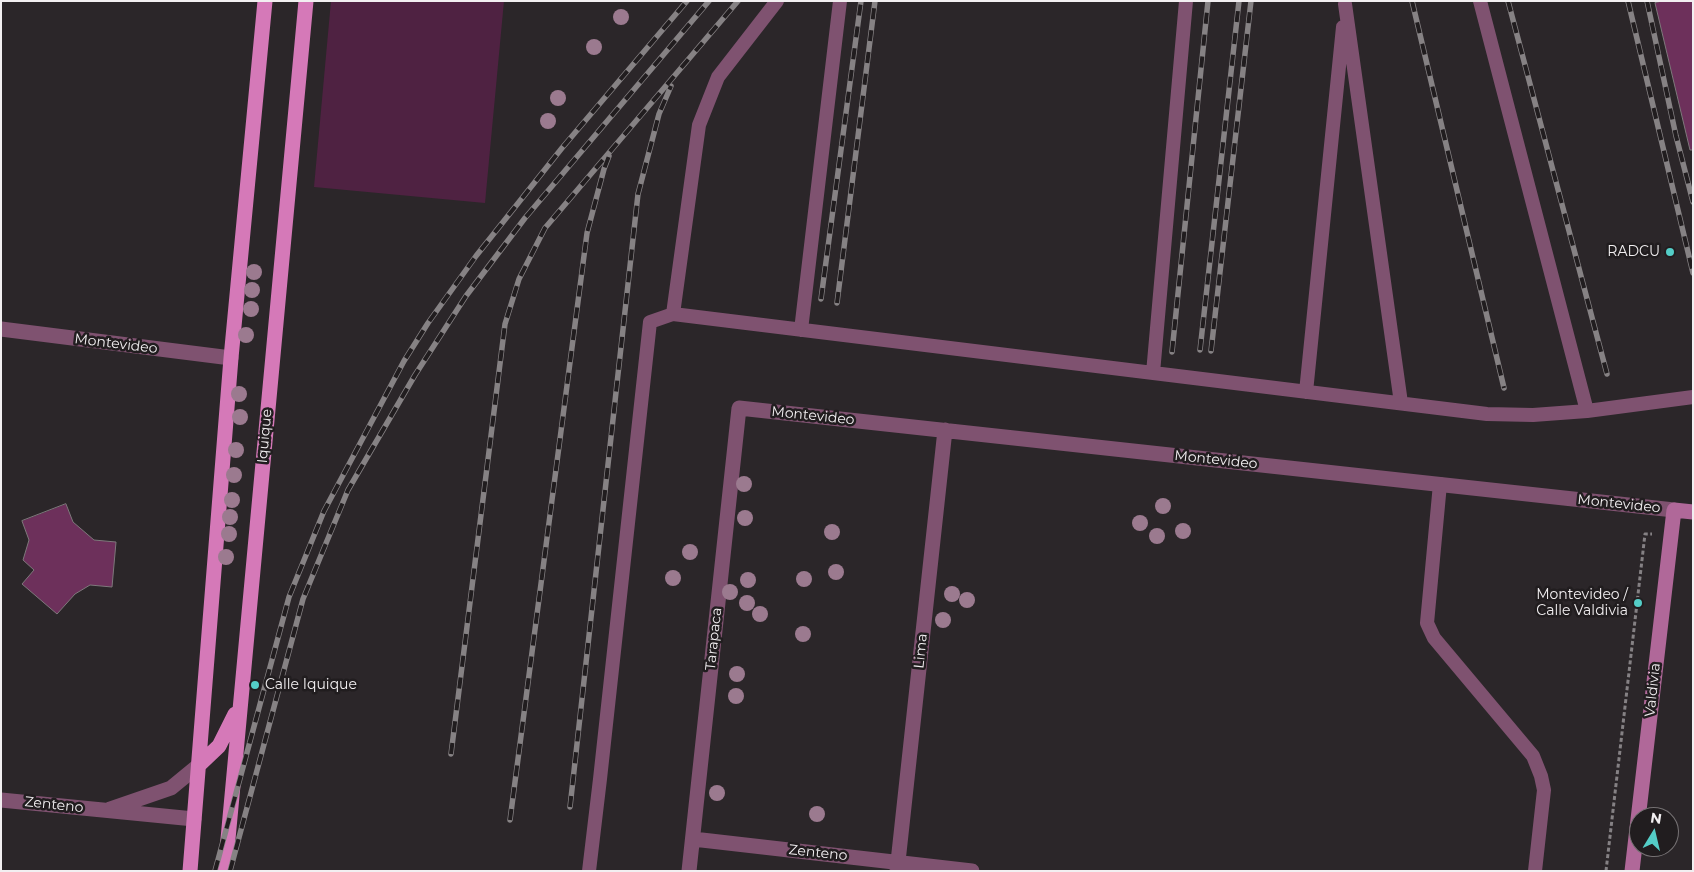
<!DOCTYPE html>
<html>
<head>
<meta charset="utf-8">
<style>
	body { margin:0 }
	#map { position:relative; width:1694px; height:872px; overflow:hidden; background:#2b2629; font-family:Montserrat,sans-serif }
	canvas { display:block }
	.frame { position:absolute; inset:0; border:2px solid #f2eff1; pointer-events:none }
	.north { position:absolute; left:1629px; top:807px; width:50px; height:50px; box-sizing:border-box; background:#211d1f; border:1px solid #757173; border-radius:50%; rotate:9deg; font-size:14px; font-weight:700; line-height:20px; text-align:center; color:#f2eff1 }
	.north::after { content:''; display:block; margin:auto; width:18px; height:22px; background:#54cdc7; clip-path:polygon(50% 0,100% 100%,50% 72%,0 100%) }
</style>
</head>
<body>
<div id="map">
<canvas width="1694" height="872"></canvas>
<div class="frame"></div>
<div class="north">N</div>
</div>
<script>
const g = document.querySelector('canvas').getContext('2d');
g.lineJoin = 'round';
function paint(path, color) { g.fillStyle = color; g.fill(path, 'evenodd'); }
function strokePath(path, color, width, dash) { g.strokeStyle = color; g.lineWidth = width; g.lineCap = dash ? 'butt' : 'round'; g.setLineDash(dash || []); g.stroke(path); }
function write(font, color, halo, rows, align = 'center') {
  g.font = font + ' Montserrat,sans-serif'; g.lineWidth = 5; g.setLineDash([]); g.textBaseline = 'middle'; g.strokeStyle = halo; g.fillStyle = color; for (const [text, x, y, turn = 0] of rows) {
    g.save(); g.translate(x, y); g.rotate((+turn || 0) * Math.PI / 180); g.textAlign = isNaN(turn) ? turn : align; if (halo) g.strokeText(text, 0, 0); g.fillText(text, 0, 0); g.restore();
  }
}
const green = new Path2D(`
	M331,1h173l-19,202 -171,-16z`);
const building = new Path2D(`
	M1662,1h31v149h-3l-35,-147z
	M66,504l7,18 21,18 22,2 -4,45 -22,-2 -15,9 -18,20 -35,-30 12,-14 -11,-10 6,-20 -7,-19z`);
const path = new Path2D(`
	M1606,871l39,-337h7`);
const lane = new Path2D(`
	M1480,1l107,410
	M1345,4l56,399
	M673,314l26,-189 19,-48 59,-76
	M801,330l39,-329
	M1153,373l33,-372
	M1306,392l37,-365
	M1440,484l-13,139 7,15 99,118 8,20 3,14 -9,81
	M589,871l11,-92 50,-457 23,-8 814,100 46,1 54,-4 106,-14`);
const street = new Path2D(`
	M1,329l230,29
	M1,800l193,19
	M110,809l61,-21 28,-23
	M693,839l279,32
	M689,871l50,-463 935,102
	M897,871l48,-441`);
const secondary = new Path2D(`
	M1632,871l42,-361 19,2`);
const primary = new Path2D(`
	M199,765l20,-19 16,-32
	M190,871l41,-513 34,-357
	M225,871l81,-870`);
const rail = new Path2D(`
	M1412,1l92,387
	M1508,1l99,373
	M1628,1l65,272
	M1647,1l29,135 17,66
	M821,299l40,-298
	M837,303l38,-302
	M1200,350l39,-349
	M1211,351l40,-350
	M1172,352l36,-351
	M451,754l54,-430 14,-45 26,-51 193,-227
	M570,807l68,-613 21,-80 12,-28
	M510,820l77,-587 17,-64 5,-13
	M215,871l74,-274 35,-86 80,-150 24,-38 48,-67 86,-108 125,-147
	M230,871l73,-272 45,-109 67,-115 51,-79 59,-78 184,-217`);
const trees = [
	[621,17],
	[594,47],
	[558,98],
	[548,121],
	[254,272],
	[252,290],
	[251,309],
	[246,335],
	[239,394],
	[240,417],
	[236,450],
	[234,475],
	[744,484],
	[232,500],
	[1163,506],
	[230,517],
	[745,518],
	[1140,523],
	[1183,531],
	[832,532],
	[229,534],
	[1157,536],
	[690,552],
	[226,557],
	[836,572],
	[673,578],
	[804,579],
	[748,580],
	[730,592],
	[952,594],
	[967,600],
	[747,603],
	[760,614],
	[943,620],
	[803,634],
	[737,674],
	[736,696],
	[717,793],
	[817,814]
];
const markers = [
	[1670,252,5,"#54cdc7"],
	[1638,603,5,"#54cdc7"],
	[255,685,5,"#54cdc7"]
];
const poiNames = [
	["RADCU",1660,252],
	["Montevideo /",1628,595],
	["Calle Valdivia",1628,611],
	["Calle Iquique",265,685,"left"]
];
const streetNames = [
	["Montevideo",116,344,7],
	["Montevideo",813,416,6],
	["Iquique",265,436,-85],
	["Montevideo",1216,460,6],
	["Montevideo",1619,504,6],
	["Tarapaca",714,639,-84],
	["Lima",921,651,-84],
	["Valdivia",1653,690,-84],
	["Zenteno",54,805,6],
	["Zenteno",818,853,6]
];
paint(green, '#4f2242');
paint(building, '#6d305b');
strokePath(building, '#7e787b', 1);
strokePath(path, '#858184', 3, [4, 2.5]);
strokePath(lane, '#7f5270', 14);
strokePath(street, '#7f5270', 15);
strokePath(secondary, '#b06899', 15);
strokePath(primary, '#d579b8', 15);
strokePath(rail, '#868284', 5.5);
strokePath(rail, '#211d1f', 4, [11]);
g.fillStyle = '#9b7a8f';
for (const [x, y] of trees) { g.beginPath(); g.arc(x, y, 8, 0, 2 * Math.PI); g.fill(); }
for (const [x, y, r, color] of markers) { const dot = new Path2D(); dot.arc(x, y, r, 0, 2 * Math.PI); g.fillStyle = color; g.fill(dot); strokePath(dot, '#211d1f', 2); }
write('14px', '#f2eff1', '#211d1f', poiNames, 'right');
write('14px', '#f2eff1', '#211d1f', streetNames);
</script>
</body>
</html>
